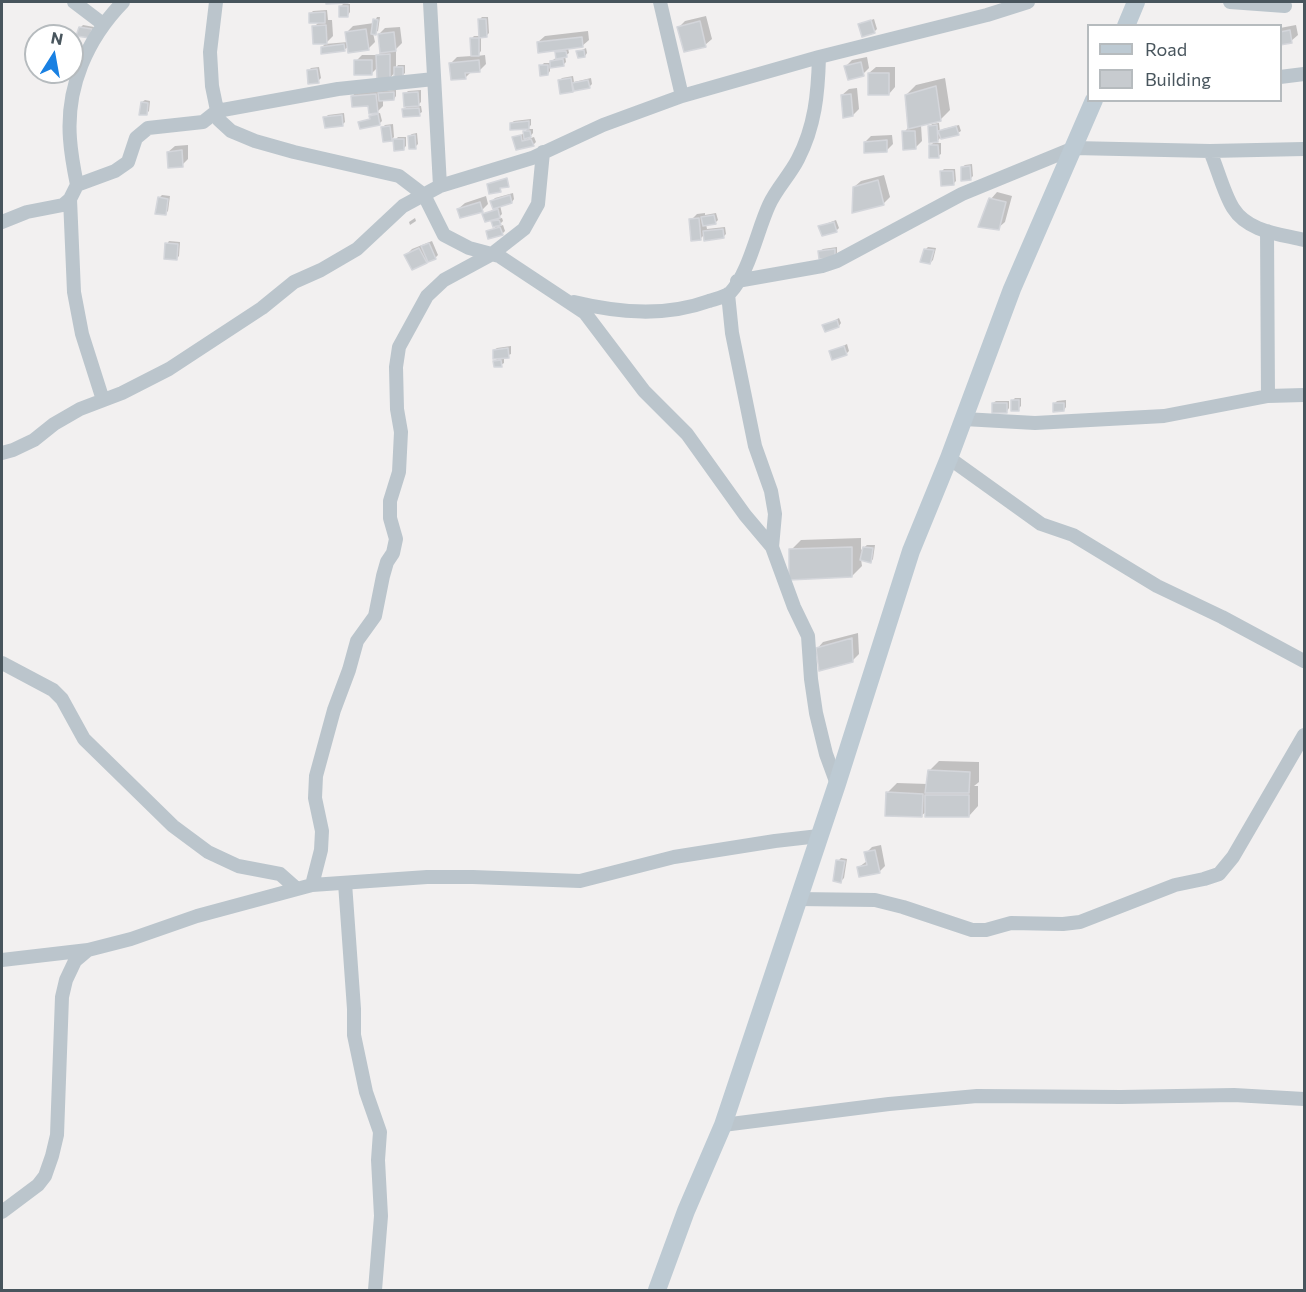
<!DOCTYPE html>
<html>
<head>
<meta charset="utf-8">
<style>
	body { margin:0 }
	#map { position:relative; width:1306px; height:1292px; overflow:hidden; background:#f2f0f0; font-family:Commissioner,sans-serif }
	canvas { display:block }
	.frame { position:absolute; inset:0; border:3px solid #48555d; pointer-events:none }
	.legend { position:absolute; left:1087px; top:24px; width:195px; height:78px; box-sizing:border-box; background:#fff; border:2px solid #b6bbbe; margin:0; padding:8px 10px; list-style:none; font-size:18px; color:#48555d }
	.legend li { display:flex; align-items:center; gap:12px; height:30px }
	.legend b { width:30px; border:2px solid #b6bbbe }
	.north { position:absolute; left:24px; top:24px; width:60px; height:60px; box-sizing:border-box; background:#fff; border:2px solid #b6bbbe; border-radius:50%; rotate:11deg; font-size:16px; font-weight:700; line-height:24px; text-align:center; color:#48555d }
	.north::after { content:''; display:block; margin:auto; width:21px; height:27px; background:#1980e2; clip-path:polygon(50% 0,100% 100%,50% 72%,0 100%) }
</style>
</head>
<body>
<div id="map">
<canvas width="1306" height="1292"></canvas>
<div class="frame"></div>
<ul class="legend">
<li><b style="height:8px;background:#bdcad3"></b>Road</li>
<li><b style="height:16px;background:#c7cbcf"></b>Building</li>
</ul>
<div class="north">N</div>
</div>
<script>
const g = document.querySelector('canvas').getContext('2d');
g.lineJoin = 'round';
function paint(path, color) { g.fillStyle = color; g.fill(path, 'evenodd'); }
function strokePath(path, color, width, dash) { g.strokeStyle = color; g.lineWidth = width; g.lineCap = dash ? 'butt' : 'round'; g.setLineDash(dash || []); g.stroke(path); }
const shadow = new Path2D(`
	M345,2h2l-2,2h5v8l-2,3 -8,-8z
	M327,10l1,10h4l1,16 -6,6 -13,-15 5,-5 -8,-9 2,-2z
	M706,16l6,23 -7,6 -26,-18 6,-6z
	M377,17h3l-2,14 -5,2 2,9 -7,7 -19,-3 -5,4 -22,-3 3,-3 23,-2 -1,-10 6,-6 21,-3z
	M482,17h6l1,16 -3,3h-5v15l-4,5 8,-1 1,9 -6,6 -8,1 -7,7 -14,-15 6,-6 15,-1 -1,-17 3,-3h6l-1,-16z
	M874,19l3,10 -3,3 -14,-8z
	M83,25l11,2 -1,7 -13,-6z
	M1296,25l2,10 -7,6 -11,2v-15z
	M400,27l2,16 -6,6v19l2,-3h7v8l-3,3 -7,-4 -5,6 -12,-11 -7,7 -15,-13 6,-6h16l3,-3 -2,-18 6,-6z
	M588,31l1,9 -7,6 -14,2 1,5 -4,3 1,6 -3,3 -13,1v5l-2,3 -7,-8 3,-3h7l3,-4 4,-1 -1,-6 4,-4 -23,-6 7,-6z
	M586,48l1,5 -2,3 -7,-4z
	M867,57l2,11 -6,6 -17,-8 6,-6z
	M319,67l2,11 -3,3 -10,-10 3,-3z
	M876,67h19v20l-6,7 -20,-21z
	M573,76l1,6 17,-4 1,6 -3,3 -28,5 -2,-11 3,-3z
	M945,78l5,32 -10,10 -19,5 1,16 -7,7 -11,-16 5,-5 -3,-32 10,-10z
	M382,88v3l14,-1v6l-2,3h-11v7l-8,8 5,-1 2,8 -2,2h-20l11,-5 5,-6 -7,-8 -17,-8 7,-6z
	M857,88l2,21 -6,6 -11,-20 7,-6z
	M421,90v12l-4,4h4l1,6 -3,2 -16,-4 5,-5 -3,-11 3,-3z
	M145,100l5,1 -1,10 -3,3 -4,-12z
	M344,113l1,9 -3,3 -17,-7 3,-3z
	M531,119v6l-2,2 -18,-4 3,-2z
	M939,123l1,9 3,-3 16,-4 2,6 -3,2 -18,5 -4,5h5v11l-3,2 -8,-10 5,-5 -5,-14 2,-3z
	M393,124l1,13 -3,3 -9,-12 3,-3z
	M527,129h6v4l-5,6 6,-2 2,5 -3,3 -16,4 -3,-11 11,-5z
	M417,133l1,11 -3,3 -6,-11 3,-2z
	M892,135l1,9 -6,6 -22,-8 6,-6z
	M398,137h8v9l-3,3 -8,-9z
	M188,145v14l-6,6 -14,-13 7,-6z
	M972,164l1,12 -3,3 -8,-12 3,-2z
	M944,169h11l1,12 -3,3 -12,-12z
	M884,175l6,22 -7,7 -29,-17 7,-6z
	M997,192l15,4 -7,26 -7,6 -7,-29z
	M513,193l1,6 -2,3 -12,3 2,9 -5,5 5,-1 1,3 -6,6 6,-2 2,6 -3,3 -15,-2 8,-4 -2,-6 5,-5 -14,-3 11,-5 -3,-8 3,-3z
	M162,195l8,1 -2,15 -3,3 -6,-16z
	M486,196l2,8 -6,6 -24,-1 7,-6z
	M705,213v2l11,-2 2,7 -3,3 -9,1 1,5 18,-2 1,7 -3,3 -18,-3 -4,4 -10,-18 6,-6z
	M415,218l1,3 -6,4 -1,-3z
	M836,220l3,8 -3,3 -16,-5z
	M169,241l11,1 -1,14 -2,2 -10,-14z
	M432,241l6,14 -3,3 -9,4 -20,-7 6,-6z
	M837,247v6l-2,3 -15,-5 3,-2z
	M928,247l8,1 -3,12 -3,3 -5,-13z
	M839,318l2,5 -2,3h-15z
	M847,344l2,7 -3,3 -15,-2z
	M511,346v8l-7,3v6l-3,2 -6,-4 4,-4 -5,-7 3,-2z
	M1015,398h6v8l-3,3 -6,-8z
	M1066,400v7l-2,3 -9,-7 2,-2z
	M996,401h13v7l-2,3 -14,-8z
	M861,538v12l6,-5h8l-2,14 -2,3 -10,-3 1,7 -10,10 -61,-26 10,-10z
	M858,633l1,21 -6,6 -36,-11 6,-7z
	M939,761l40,1v20l-5,4h4v20l-9,10 -42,-5 -6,5 -34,-23 10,-10 31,1 1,-13z
	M881,845l4,21 -6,6 -20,-5 8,-6 -1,-8 6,-6z
	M841,858l6,1 -3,19 -3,3 -3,-20z`);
const building = new Path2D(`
	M326,2h22v1l-22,1z
	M339,6h9v11h-9z
	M325,12v11h-16v-10z
	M373,19l5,1 -2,15 -5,-1z
	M478,19h8l1,18 -8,1z
	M871,20l4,13 -13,4 -4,-13z
	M700,21l6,26 -22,5 -7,-25z
	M326,25l1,19h-14l-1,-18z
	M79,27l13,2 -2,9 -14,-2z
	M366,29l3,21 -21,3 -3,-21z
	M1290,30l2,13 -12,2v-13z
	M394,32l2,19 -16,2 -2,-19z
	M582,37l1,10 -45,6 -1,-11z
	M470,38h9v18h-8z
	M344,44l1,7 -24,3v-7z
	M584,50l1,7 -7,1 -2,-7z
	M566,51l1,6 -11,2 -1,-7z
	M390,54v26l-13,-1 -1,-24z
	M563,59l1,7 -14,2v-7z
	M354,60h18v15h-18z
	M479,60l1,12 -15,1 1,6 -15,1 -2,-17z
	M861,62l3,14 -16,4 -4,-14z
	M539,65h9v10l-8,1z
	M394,67h9v11h-9z
	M317,69l2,14 -11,1 -1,-14z
	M868,73h21v22h-21z
	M571,78l2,14 -13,2 -2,-14z
	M588,80l2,8 -16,3 -2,-8z
	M936,86l5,35 -33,8 -3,-34z
	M394,92v8l-15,1 -1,-8z
	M418,92l1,14 -15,1 -1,-14z
	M376,94l2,19 -9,1 -1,-8 -16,1 -1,-11z
	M851,94l2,22 -10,2 -2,-23z
	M141,102l7,1 -1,12h-8z
	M419,108l1,8 -17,1 -1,-8z
	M378,114l2,11 -20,4 -2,-7 12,-3 -1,-3z
	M342,115l1,11 -18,2 -2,-11z
	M529,121v8l-19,1v-7z
	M937,125l1,17 -9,1 -1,-17z
	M390,126l2,15 -9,1 -2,-15z
	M956,126l3,9 -18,4 -3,-8z
	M523,131h7l1,6 -7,2z
	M902,131h13l1,18 -13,1z
	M415,135l1,14h-7l-1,-13z
	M521,135l1,6 9,-2 3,7 -18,4 -4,-13z
	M393,139h11v11l-10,1z
	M887,140v12l-23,1v-11z
	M929,145h9l1,13h-10z
	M182,150l1,17 -15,1 -1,-16z
	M970,166l1,14 -10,1v-14z
	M940,171h13l1,14 -13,1z
	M507,178l2,9 -9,1 1,4 -12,2 -2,-10z
	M878,180l6,25 -32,8 1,-26z
	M510,195l2,8 -19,6 -3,-8z
	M158,197l10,2 -2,16 -11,-1z
	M989,198l17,4 -7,28 -21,-3z
	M480,202l3,10 -23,6 -3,-9z
	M498,209l2,9 -15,4 -3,-8z
	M714,215l2,9 -13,2 -2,-9z
	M699,218l2,22 -10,1 -2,-22z
	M499,220l2,5 -8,2 -2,-6z
	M834,222l3,10 -15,4 -4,-10z
	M500,227l3,8 -15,4 -2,-8z
	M723,229l1,9 -20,3 -1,-10z
	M165,243l13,1 -1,16 -13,-1z
	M429,243l7,16 -8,3 -7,-16z
	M419,248l8,15 -15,7 -8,-15z
	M835,249v9l-16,1 -1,-8z
	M924,249l10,1 -4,14 -10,-2z
	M837,320l2,7 -14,5 -3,-7z
	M844,346l3,9 -15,5 -3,-9z
	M508,348l1,10 -16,1v-9z
	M501,360l1,7h-8l-1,-6z
	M1011,400h8v11h-8z
	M992,403h15v10h-15z
	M1053,403h11v8l-11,1z
	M852,547v30l-63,3v-31z
	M863,547l10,1 -2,15 -11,-3z
	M852,638l1,24 -34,9 -3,-23z
	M928,770l42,2 -1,21h-44z
	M886,792l37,2 -1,23 -37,-1z
	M925,795h44v22h-44z
	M875,850l5,23 -21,4 -2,-10 10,-2 -3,-13z
	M836,860l9,1 -4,22 -8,-2z`);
const street = new Path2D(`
	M74,2l29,22
	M216,2l-6,50 2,34 7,34 12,11 24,10 39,11 105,24 25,19 20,40 25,13 30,8 86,57 59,78 43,43 58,81 27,32 22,60 14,29 3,43 5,34 10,41 11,30
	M430,2l10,184
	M660,2l22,94
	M1230,2l55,4
	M1280,77l24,-3
	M1210,151c7,16 14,43 23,57 15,24 47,26 71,32
	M77,185c-3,-15 -6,-31 -7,-46 -4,-52 17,-100 53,-137
	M70,199l4,93 8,42 21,66
	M2,222l25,-10 36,-7 7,-6 7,-14 38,-14 13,-9 8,-24 12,-10 55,-6 14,-11 121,-22 96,-10
	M1267,231l1,165
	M737,281l85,-15 15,-5 125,-67 112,-46 136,3 94,-2
	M728,294l4,39 23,113 16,45 4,23 -3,33
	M574,302c45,11 91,15 135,-1 6,-2 16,-4 21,-8 19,-20 27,-62 39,-88 7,-16 21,-30 29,-46 17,-33 20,-65 21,-102
	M964,419l71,4 129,-7 104,-20 36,-1
	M2,453l11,-3 21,-10 20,-16 26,-15 42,-16 47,-24 93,-61 32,-26 27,-12 36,-21 46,-43 37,-20 92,-28 71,-33 79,-29 137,-39 168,-42 41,-13
	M949,458l92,66 32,11 84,51 65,31 82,44
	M2,663l51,27 9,9 22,40 89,87 35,26 30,14 42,8 17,15
	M345,883l9,126v26l12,57 14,40 -2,28 3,56 -6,74
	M312,885l9,-35 1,-19 -7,-33 1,-22 18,-66 15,-40 8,-29 18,-25 8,-40 4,-14 6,-9 3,-14 -6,-21v-17l9,-29 2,-40 -4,-23 -1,-42 3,-20 28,-51 17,-16 48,-26 32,-25 14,-25 5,-52
	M798,899l77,1 28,7 69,23h14l25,-7 52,1 17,-2 95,-37 29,-6 15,-5 14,-17 71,-122
	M2,960l86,-10
	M723,1125l166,-21 88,-8 144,1 113,-2 70,4
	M2,1212l36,-27 7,-9 7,-20 5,-21 5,-138 4,-17 9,-19 13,-11 43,-11 66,-23 115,-31 115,-8h46l107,4 94,-24 101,-16 44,-5`);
const secondary = new Path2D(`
	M1126,26l10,-24
	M657,1290l29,-79 37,-86 114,-341 74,-233 38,-93 63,-169 82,-189`);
paint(shadow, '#0003');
paint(building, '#c7cbcf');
strokePath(building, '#d4d6db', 1.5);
strokePath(street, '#bbc5cc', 14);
strokePath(secondary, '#bdcad3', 18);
</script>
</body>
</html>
